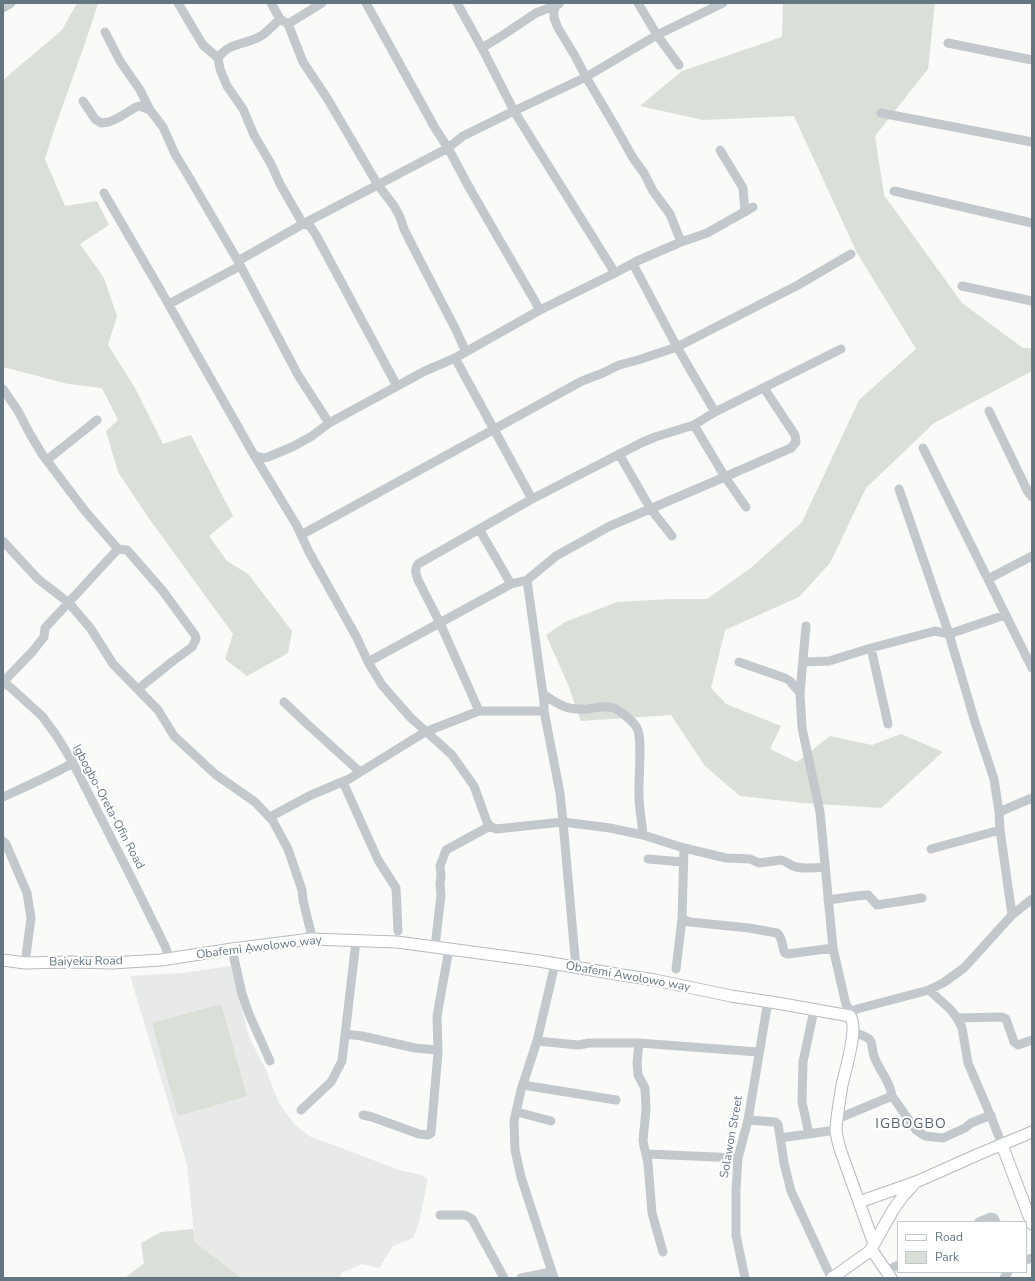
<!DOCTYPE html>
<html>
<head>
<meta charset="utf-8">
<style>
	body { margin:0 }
	#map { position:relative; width:1035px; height:1281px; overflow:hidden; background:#fafaf8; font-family:"Nunito Sans",sans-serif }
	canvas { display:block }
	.frame { position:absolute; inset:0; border:4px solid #657683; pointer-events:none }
	.legend { position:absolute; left:897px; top:1221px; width:130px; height:52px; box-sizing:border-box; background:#fff; border:1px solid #c1c8cd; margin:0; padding:5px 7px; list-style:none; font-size:12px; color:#657683 }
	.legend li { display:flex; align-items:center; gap:8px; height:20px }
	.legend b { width:20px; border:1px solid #c1c8cd }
</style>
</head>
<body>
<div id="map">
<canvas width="1035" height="1281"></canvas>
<div class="frame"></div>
<ul class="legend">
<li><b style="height:5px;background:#fff"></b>Road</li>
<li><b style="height:11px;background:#dadfd7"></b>Park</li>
</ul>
</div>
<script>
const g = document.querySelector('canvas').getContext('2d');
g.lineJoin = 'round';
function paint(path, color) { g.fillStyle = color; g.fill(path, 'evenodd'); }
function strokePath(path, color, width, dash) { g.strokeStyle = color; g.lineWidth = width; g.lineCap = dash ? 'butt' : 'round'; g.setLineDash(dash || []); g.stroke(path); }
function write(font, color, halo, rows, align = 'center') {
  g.font = font + ' "Nunito Sans",sans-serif'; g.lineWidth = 4; g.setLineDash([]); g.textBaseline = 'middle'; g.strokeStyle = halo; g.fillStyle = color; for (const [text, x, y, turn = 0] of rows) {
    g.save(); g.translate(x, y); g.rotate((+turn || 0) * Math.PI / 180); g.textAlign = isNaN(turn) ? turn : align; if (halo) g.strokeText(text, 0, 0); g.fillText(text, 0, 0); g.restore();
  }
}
const built = new Path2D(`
	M231,966l18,71 17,33 13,33 16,22 16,12 28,10 60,23 23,5 6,4 -9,43 -6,16 -20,8 -14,22 -17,-4 -21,9 -1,5h-98l-47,-36 -8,-77 -57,-189 52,-3z`);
const green = new Path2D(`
	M77,3h21c-16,53 -37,103 -53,156l20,47 32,-5 12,24 -29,19 24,34 13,38 -9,29 27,43 28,56 28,-9 42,81 -24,20 18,25 21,13 44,57 -4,22 -41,23 -22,-17 8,-25 -83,-114 -32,-48 -12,-41 12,-11 -16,-32 -34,-4 -65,-17v-287l59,-50z
	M783,3h152l-7,66 -53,67 9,59 78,108 61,45h9v23l-98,52 -68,65 -36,75 -31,34 -74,33 -14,58 15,16 55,22 -11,23 27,13 33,-26 42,9 29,-11 42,18 -62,56 -78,-5 -63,-7 -35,-30 -34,-51 -90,6 -14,-39 -21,-47 19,-13 52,-20 54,-3h36l45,-32 50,-45 57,-122 57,-51 -59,-96 -63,-137 -91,4 -63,-14 42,-35 100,-34z
	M221,1004l26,92 -69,20 -26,-93z
	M193,1229l2,13 47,36h-117l19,-15 -3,-20 20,-11z`);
const minor = new Path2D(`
	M178,3l25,42 15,13 2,11 7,17 16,23 11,26 17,29 9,20 23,40 7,2 6,9 81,151
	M271,3l9,16 8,5 34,-21
	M366,3l69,125 13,20 22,41 70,121
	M638,3l19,32 22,30
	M556,5l-2,6v7l4,10 17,28 11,21 29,49 18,32 11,15 9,18 17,23 11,28
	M3,8l8,-5
	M288,24l15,38 24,36 51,87 16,21 6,11 4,12 11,22 40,77 11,24
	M105,32l15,29 20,29 10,20 13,17 12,27 11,18 52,89 60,114 31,48
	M948,43l84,17
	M482,48l21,-13 33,-22 23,-9
	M218,58c10,-15 26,-13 41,-21 8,-4 14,-12 21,-18
	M83,101l12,18 6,4 8,-1 9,-4 18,-11 4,-1 10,4
	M881,113l151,29
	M720,150l23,38 2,24
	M894,191l138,32
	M104,193l57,98 93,164 43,71 12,26 48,86 11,24 14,23 28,32 42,38 22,31 13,36 3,4 6,3 67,-7 47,6 33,7 41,13 42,10 24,1 9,4 22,-3c6,1 9,6 15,7 9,2 20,1 29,0
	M238,261l65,-37 145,-76 15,-12 51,-25 -32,-63 -25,-45
	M633,264l44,83 38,65
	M615,273l-101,-162 72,-34 71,-42 66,-32
	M962,286l70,15
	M169,304l71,-38
	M455,358l77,141
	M3,389l15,22 12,23 12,20 43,57 33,38
	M989,411l39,81 4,5
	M694,425l31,52 21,30
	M923,448l109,220
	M619,454l31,54 22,28
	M254,455l9,3 5,-1 24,-10 20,-11 17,-13 96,-52 30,-13 85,-48 75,-37 22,-12 44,-19 26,-9 46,-26
	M47,460l50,-40
	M899,489l50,145 26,88 19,57 5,33 1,18 12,85
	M479,529l32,55 16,-4 29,-24 54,-30 103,-44 78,-34 5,-6 -1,-7 -31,-47
	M301,535l281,-154 21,-8 16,-8 19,-5 39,-13 121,-62 53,-31
	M3,541l35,38 31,24 22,26 22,35 45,46 16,26 41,38 40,28 18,19 15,28 14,41 1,10 8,33v6
	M988,579l44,-23
	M527,580l17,122v9l16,82 3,29 13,146
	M806,626l-6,67 2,35 18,84 13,136 13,57 6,7
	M871,648l17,76
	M368,662l143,-78
	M739,662l46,16 5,3 10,12
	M803,662l26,-1 42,-13 64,-17 14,3 56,-19
	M3,682l29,-30 12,-15 1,-9 73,-79 9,1 35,40 33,45 1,4 -4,8 -19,14 -35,28
	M3,682l7,5 32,29 14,19 16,26 59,116 34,69 5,13
	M543,694c16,11 25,17 45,15 6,-1 14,-3 21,-2 8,0 24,14 28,21 6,10 1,54 2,67 0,14 3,27 4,40
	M284,702l22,21 54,49
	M479,711l-39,-88 -22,-43c-2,-6 -4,-10 0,-16l114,-65 109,-56 14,-6 39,-12 21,-13 126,-63
	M343,782l35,78 18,28 2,43
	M3,797c24,-11 47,-21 70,-34
	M999,812l33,-14
	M270,817l41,-22 38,-16 76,-47 54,-21h65
	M3,841l3,3 21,49 4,25 -6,45
	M684,848l-2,71 8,3 59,6 28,5c7,6 4,13 8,20l3,1 45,-6
	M931,849l69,-19
	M648,859l35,3
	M828,900l28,-4 12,-1 9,10 45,-7
	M435,947l6,-52 -1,-11 1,-9 -1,-9 6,-16 44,-24
	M232,949l10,45 7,20 21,47
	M676,969l6,-50
	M929,990l21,19 7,9 5,10 6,35 24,56 10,26
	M848,1016l4,-4 5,-3 72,-19 14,-7 21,-15 48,-53 20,-16
	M957,1018l45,-1 4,2 8,23 4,3 14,-5
	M853,1032c5,2 14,4 17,8 3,4 2,11 4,16 5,15 16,24 18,40
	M345,1034l17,2 53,12 23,2
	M537,1041l41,4 11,-2h50l119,9
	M639,1043l-2,19 1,13 7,13 1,22 -3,30 1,6 4,17 4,50 11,39
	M523,1085l93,15
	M301,1110l30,-28 11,-21 14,-120
	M517,1112l34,9
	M363,1115l9,2 47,17 9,1 3,-2 7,-80 -1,-37 12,-67
	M837,1119l55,-23 24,34 9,6 18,2 22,-10 6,-5 20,-8
	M748,1120l27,2 3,2 6,39 7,28 36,78 5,9
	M809,1134l-7,-32 1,-40 11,-52
	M780,1138l56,-8
	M647,1154l91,4
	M440,1215h23l4,1 5,3 32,59
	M979,1222l12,-5 3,1 2,4
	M1026,1260l6,-2
	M886,1271l12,-6
	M521,1278l30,-6
	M554,1278l-33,-101 -6,-27 -1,-29 7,-31 16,-49 18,-77
	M745,1278l-9,-43v-45l2,-32 10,-38 20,-119
	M1004,1278l4,-6`);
const major = new Path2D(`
	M3,960l22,3 45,-1 42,1 49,-3 71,-11 79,-10 86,3 142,19 83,14 33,5 76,16 46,7 73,13c9,11 -5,55 -8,69 -2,14 -5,29 -6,43 0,7 2,14 4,21l34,95
	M1002,1145l30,79
	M859,1202l57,-20 63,-28 53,-22
	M871,1249l20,29
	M832,1278l38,-27 23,-41 10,-14 11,-12`);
const streetNames = [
	["Igbogbo-Oreta-Ofin Road",108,807,62],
	["Obafemi Awolowo way",259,948,-7],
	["Baiyeku Road",86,962,-1],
	["Obafemi Awolowo way",628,977,10],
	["Solawon Street",732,1137,-80]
];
const quarterNames = [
	["IGBOGBO",911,1125]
];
paint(built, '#e8e9e9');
paint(green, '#dadfd7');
strokePath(major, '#b5babe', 13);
strokePath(minor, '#c3c8cc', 9);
strokePath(major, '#fff', 11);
write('12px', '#657683', '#fff', streetNames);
g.letterSpacing = '1px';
write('14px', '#57646e', '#fff', quarterNames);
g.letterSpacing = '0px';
</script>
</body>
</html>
